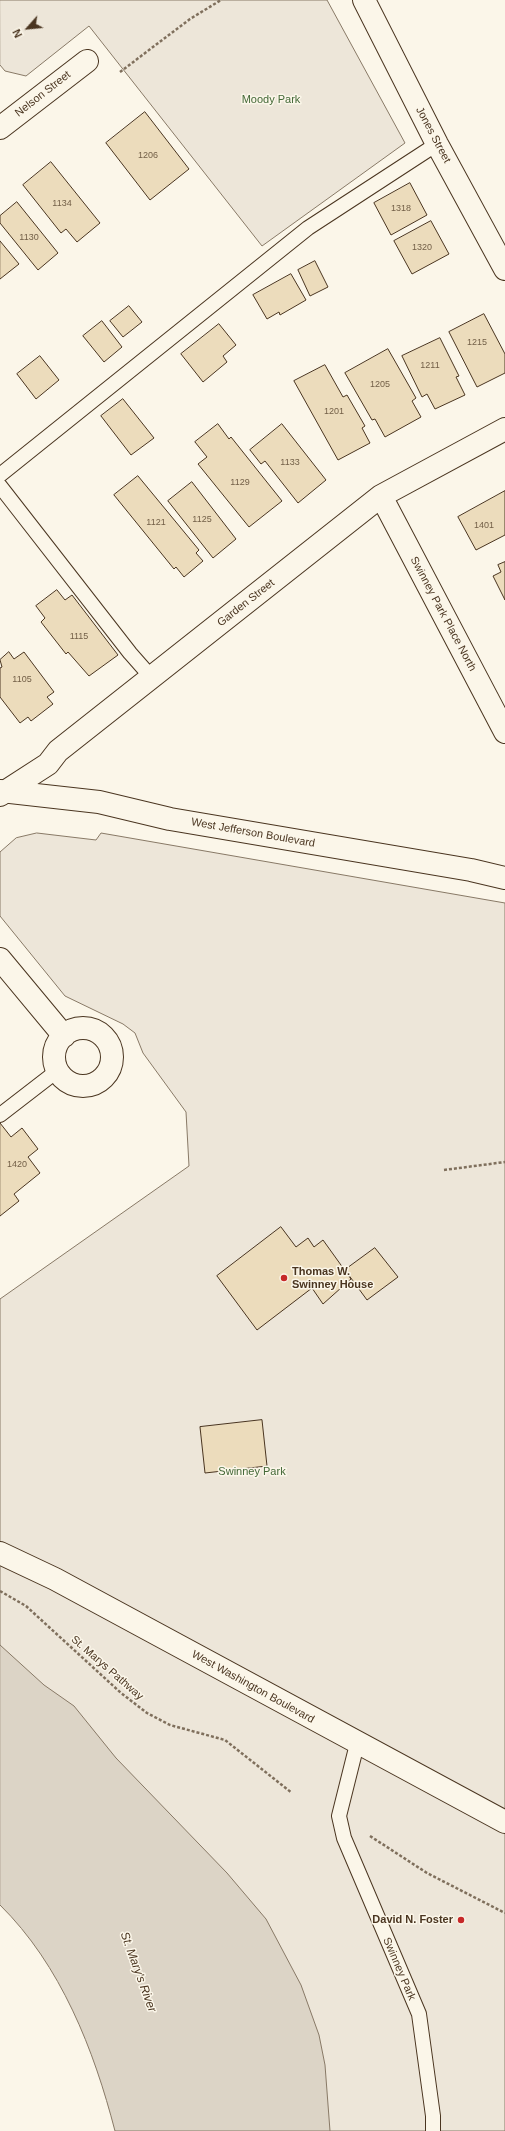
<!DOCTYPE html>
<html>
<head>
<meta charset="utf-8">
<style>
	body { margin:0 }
	#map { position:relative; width:505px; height:2131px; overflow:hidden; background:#fbf6e9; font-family:Arial,sans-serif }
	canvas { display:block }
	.north { position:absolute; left:8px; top:8px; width:40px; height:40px; -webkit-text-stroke:3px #fbf6e9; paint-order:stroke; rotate:243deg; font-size:11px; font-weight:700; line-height:16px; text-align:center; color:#4a3520 }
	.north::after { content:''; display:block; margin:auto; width:14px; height:18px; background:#4a3520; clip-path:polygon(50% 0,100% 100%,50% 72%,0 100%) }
</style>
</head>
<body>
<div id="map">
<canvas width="505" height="2131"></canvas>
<div class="north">N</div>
</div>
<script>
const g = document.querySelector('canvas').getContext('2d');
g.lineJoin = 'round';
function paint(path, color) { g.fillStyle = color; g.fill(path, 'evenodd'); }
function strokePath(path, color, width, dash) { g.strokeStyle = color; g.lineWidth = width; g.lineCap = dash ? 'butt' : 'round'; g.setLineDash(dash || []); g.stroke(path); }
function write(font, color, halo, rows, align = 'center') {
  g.font = font + ' Arial,sans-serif'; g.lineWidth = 3; g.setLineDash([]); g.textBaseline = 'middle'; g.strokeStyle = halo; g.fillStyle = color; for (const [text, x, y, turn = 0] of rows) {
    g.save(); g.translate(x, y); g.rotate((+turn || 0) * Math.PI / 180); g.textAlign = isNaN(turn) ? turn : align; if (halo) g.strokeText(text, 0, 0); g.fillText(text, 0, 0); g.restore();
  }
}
const green = new Path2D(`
	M0,0h327l78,143 -143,103 -173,-220 -63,50 -21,-5 -5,-6z
	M37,833l59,7 5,-7 404,70v1228h-207l-298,-450v-382l189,-133 -3,-54 -43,-59 -8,-20 -12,-9 -58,-28 -65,-80v-64l16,-14z`);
const water = new Path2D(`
	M0,1645l44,40 30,21 42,52 111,115 39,46 35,66 18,50 6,30 5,66h-215c-21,-81 -54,-166 -115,-226z`);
const building = new Path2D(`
	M145,112l44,57 -39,31 -44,-57z
	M51,162l49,61 -23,19 -11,-13 -5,4 -38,-48z
	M410,183l17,32 -36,20 -17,-32z
	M17,202l41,51 -20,17 -38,-47v-7z
	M431,221l18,33 -37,20 -18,-33z
	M0,241l19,23 -19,15z
	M315,261l13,26 -18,9 -12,-26z
	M291,274l15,26 -26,15 -1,-3 -12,7 -14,-24z
	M129,306l13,16 -19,15 -13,-16z
	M484,314l21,40v19l-28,14 -28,-55z
	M102,321l20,26 -18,15 -21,-26z
	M219,324l17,21 -13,11 4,6 -24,20 -22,-28z
	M440,338l19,38 -3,1 9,18 -30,14 -8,-15 -5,3 -20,-41z
	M388,349l28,49 -4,3 9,16 -36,20 -10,-18 -3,1 -27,-47z
	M40,356l19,24 -23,19 -19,-25z
	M325,365l18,32 4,-2 18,31 -3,2 8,15 -32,17 -44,-79z
	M123,399l31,39 -23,17 -30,-39z
	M218,424l11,15 2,-2 51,64 -33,26 -51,-63 9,-7 -12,-15z
	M282,424l44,56 -28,23 -33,-42 -4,3 -11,-14z
	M138,476l61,74 -3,3 7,8 -19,16 -8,-10 -2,2 -60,-74z
	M192,482l44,57 -23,19 -45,-57z
	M505,491v44l-29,15 -18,-33z
	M505,562v38l-12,-24 8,-4 -3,-7z
	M57,590l8,10 7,-5 46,60 -29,21 -21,-24 -2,2 -25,-32 4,-4 -9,-12z
	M9,652l5,7 10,-7 30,40 -7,5 6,7 -22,17 -3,-4 -8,6 -20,-26v-29l2,-1 -2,-7z
	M0,1123l11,14 11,-9 16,21 -10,8 12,16 -26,21 5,7 -19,15z
	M281,1227l15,20 12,-9 6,9 9,-7 28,39 -28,25 -11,-16 -55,42 -40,-54z
	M375,1248l23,29 -31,23 -22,-30z
	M262,1420l5,46 -62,7 -5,-46z`);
const path = new Path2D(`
	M120,72l70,-53 31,-19
	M444,1170l61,-8
	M0,1591l26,15 95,87 26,20 23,12 55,15 67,53
	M370,1836l57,37 78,40`);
const service = new Path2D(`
	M0,475l308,-247 129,-84
	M0,486l130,167 22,25
	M0,1115l57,-44
	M357,1744l-18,72 5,22 75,176 14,102v15`);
const minor = new Path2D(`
	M364,0l73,144 68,125
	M0,128l87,-67
	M381,496l124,236
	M0,795l48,-31 10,-13 323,-255 124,-67
	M0,959l64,77
	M54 1057a29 29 0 1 1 58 0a29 29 0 1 1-58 0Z`);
const primary = new Path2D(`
	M0,791l99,11 71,17 301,51 34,8
	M0,1553l55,26 450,243`);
const markers = [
	[284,1278,4,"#c62828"],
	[461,1920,4,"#c62828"]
];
const numberNames = [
	["1206",148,156],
	["1134",62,204],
	["1318",401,209],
	["1130",29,238],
	["1320",422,248],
	["1215",477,343],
	["1211",430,366],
	["1205",380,385],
	["1201",334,412],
	["1133",290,463],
	["1129",240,483],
	["1125",202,520],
	["1121",156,523],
	["1401",484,526],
	["1115",79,637],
	["1105",22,680],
	["1420",17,1165]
];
const streetNames = [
	["Nelson Street",43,94,-38],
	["Jones Street",433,135,62],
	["Garden Street",246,603,-38],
	["Swinney Park Place North",443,614,62],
	["West Jefferson Boulevard",253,833,10],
	["St. Marys Pathway",107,1668,41],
	["West Washington Boulevard",253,1687,29],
	["Swinney Park",399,1969,67]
];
const parkNames = [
	["Moody Park",271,100],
	["Swinney Park",252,1472]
];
const poiNames = [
	["Thomas W.",292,1272],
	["Swinney House",292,1285],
	["David N. Foster",453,1920,"right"]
];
const waterNames = [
	["St. Mary's River",138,1972,70]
];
paint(green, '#ede6d9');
strokePath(green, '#887966', 1);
paint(water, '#dcd4c6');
strokePath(water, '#887966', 1);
paint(building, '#ecdcbc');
strokePath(building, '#4a3520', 1);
strokePath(service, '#4a3520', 16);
strokePath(minor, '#4a3520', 24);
strokePath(primary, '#4a3520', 24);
strokePath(path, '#7f6f5c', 2.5, [3, 2]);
strokePath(service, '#fbf6e9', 14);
strokePath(minor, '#fbf6e9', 22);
strokePath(primary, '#fbf6e9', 22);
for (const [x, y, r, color] of markers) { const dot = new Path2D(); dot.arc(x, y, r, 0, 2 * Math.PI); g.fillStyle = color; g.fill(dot); strokePath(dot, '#fbf6e9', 1.5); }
write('9px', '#725f47', null, numberNames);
write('11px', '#4a3520', '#fbf6e9', streetNames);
write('11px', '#436837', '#fbf6e9', parkNames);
write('bold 11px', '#4a3520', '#fbf6e9', poiNames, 'left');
write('italic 12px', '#4a3520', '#fbf6e9', waterNames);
</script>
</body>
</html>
